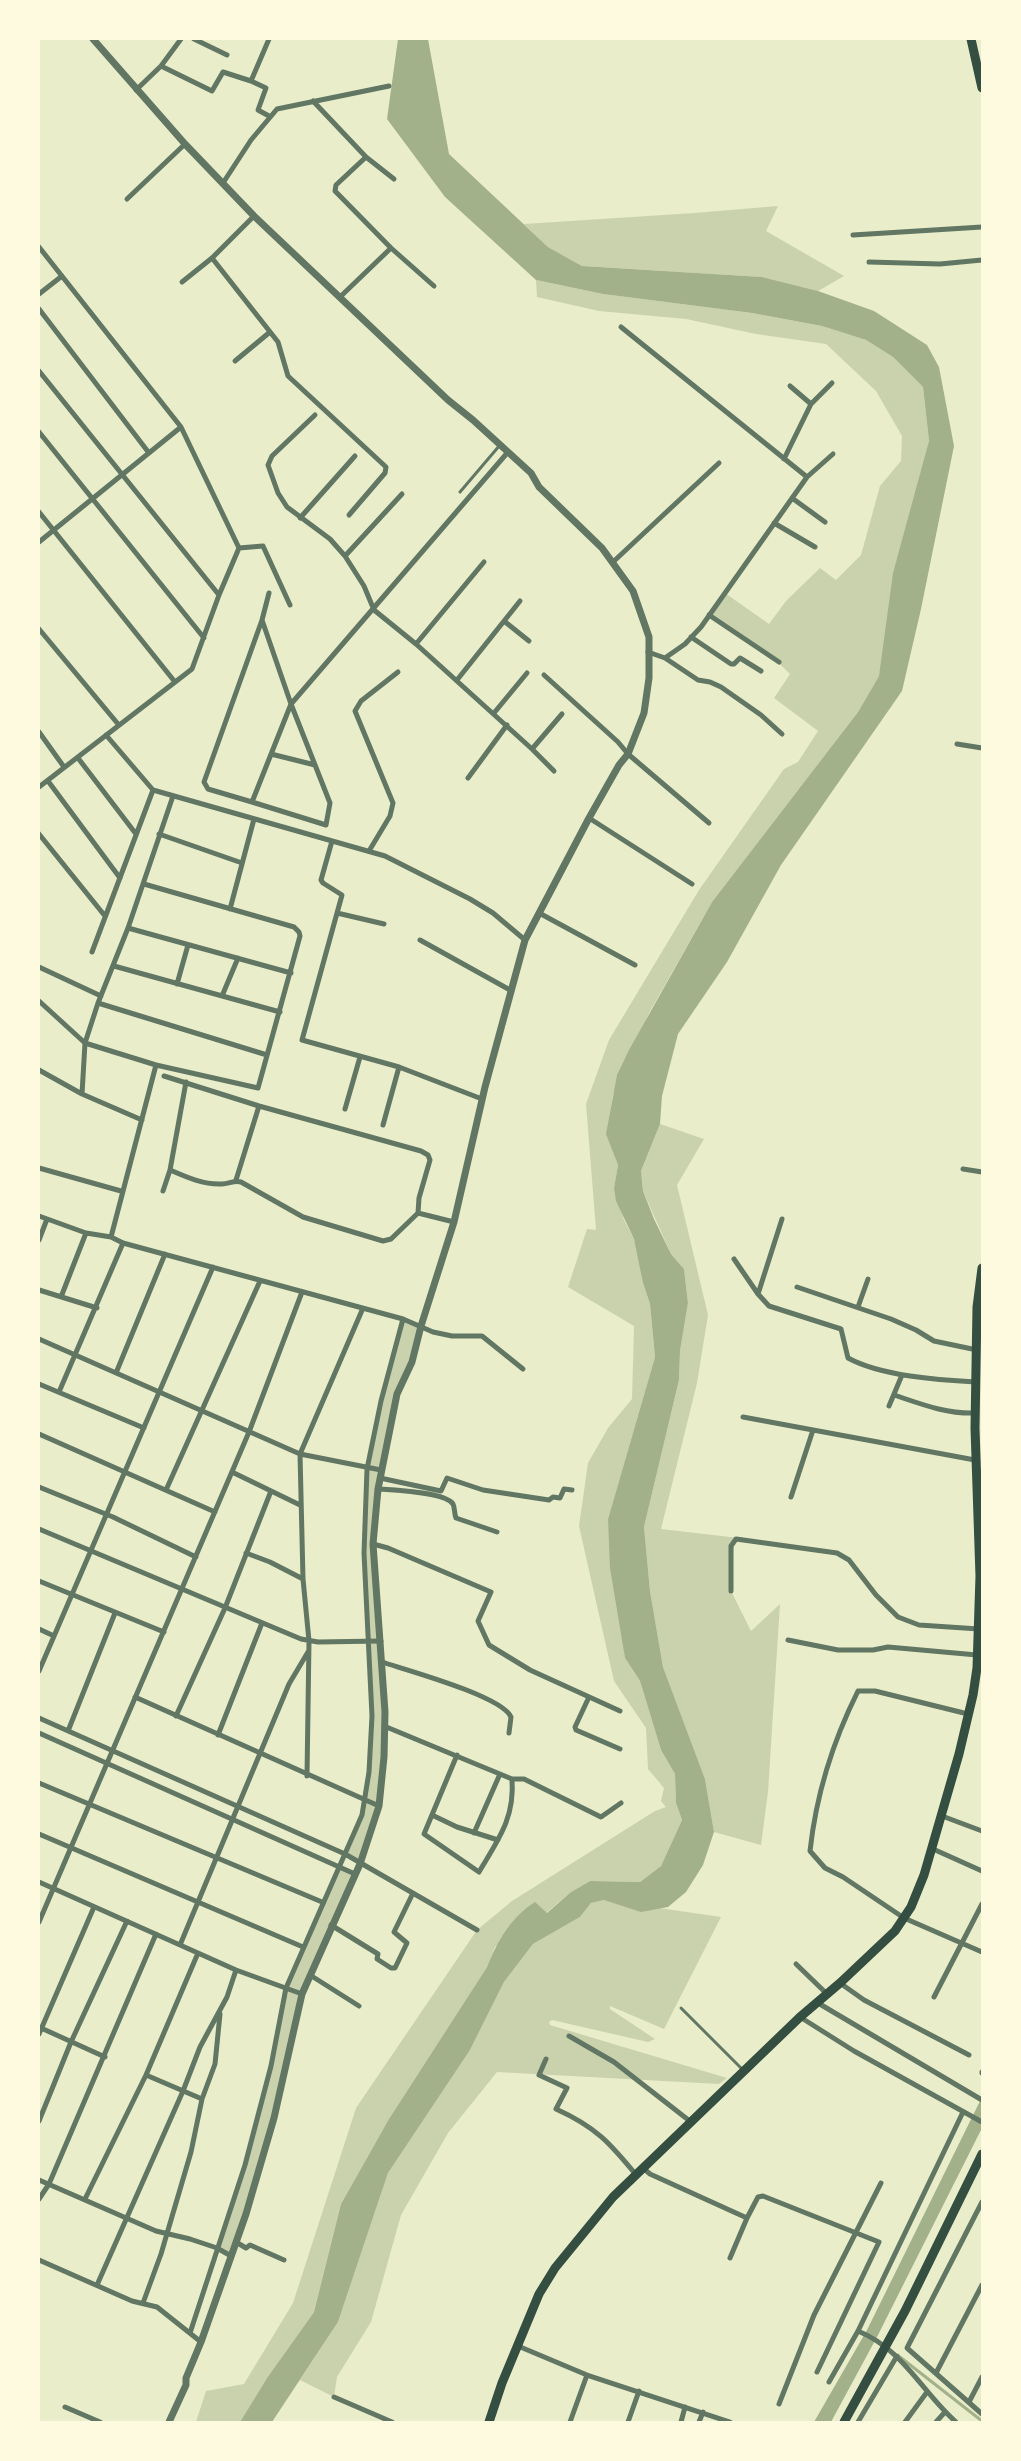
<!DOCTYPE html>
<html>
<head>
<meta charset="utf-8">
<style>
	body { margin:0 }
	#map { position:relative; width:1021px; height:2461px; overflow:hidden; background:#e9edc9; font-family:Mulish,sans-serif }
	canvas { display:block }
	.frame { position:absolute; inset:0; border:40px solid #fefae0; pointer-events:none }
</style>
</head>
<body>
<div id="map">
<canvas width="1021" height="2461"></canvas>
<div class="frame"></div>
</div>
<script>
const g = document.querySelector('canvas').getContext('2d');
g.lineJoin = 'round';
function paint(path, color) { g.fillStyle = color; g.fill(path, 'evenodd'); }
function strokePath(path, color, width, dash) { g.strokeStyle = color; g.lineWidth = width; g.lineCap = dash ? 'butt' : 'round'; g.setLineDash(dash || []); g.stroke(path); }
const green = new Path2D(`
	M778,206l-12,25 78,45 -26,15 -56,-14 -180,-11 -34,-19 -24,-23 170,-11z
	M536,280l67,14 149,19 70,13 44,14 27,17 30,30 6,54 -50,235 -21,36 -146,190 -63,111 -36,81 -6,40 11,31 -4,23 10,32 10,19 6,21 3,23 7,21 5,53 -47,162 17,139 15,23 21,69 14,24 1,29 6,17 -21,46 -21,16 -50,-1 -19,11 -25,21 -51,34 -8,20 -96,149 -50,88 -27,108 -47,66 -27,44h-44l10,-31 38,-7 49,-81 63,-195 121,-178 35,-29 143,-90 11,-4 -5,-6 3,-13 -16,-19 -2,-41 -32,-47 -35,-155 9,-63 20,-35 24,-29 2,-73 -66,-39 19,-58 9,1 -10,-126 23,-64 90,-150 85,-121 14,-7 20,-31 -44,-33 16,-24 -12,-12 -69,-47 16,-22 44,31 17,-23 34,-33 16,12 25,-25 19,-69 21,-25 1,-25 -26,-45 -50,-47 -70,-10 -70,-15 -87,-8 -62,-14z
	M660,1124l44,15 -27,46 31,130 -11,68 -36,146 78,9 -5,2 -3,51 20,40 29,-27 -12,188 -7,53 -47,-13 -9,-53 -42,-112 -13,-76 -6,-64 35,-147 1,-29 8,-48 -4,-34 -13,-15 -28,-63 -2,-20z
	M403,1319l18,7 -9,36 -15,32 -16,76 -8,74 12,168 -6,94 -16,-7 4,-9 5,-74 -8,-164 3,-83z
	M364,1802l14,5 -19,55 -13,-8z
	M339,1866l16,8 -45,101 -29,110 -50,171 -14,-8 40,-126 29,-134z
	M604,1900l117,17 -57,112 -54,-23v3l45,30 -7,3 -96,-22 -3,2 1,3 177,53 -8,6 -222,-12 -49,61 -47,82 -30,107 -34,55 -3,20 -34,-17 38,-58 50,-149 82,-123 34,-68 29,-38 47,-27 11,-14z`);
const water = new Path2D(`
	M398,39h30l21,115 99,93 34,19 180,11 56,14 56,20 53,34 12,22 15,79 -33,163 -19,82 -121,174 -54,97 -49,72 -16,62 -2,28 -19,47 2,20 11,28 17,35 13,15 4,34 -8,48 -1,29 -35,147 6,64 13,76 42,112 9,53 -11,33 -17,27 -18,15 -27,5 -37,-12 -13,3 -11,14 -47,27 -29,38 -34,68 -82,123 -50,149 -66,100h-32l27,-44 47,-66 27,-108 48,-85 98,-152c10,-25 24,-50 48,-65l12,11 24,-21 19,-11 50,1 21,-16 21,-46 -6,-17 -1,-29 -14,-24 -21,-69 -15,-23 -15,-90 -2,-49 47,-162 -5,-53 -7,-21 -9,-44 -18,-38 -2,-13 4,-23 -12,-31 11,-59 12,-25 83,-148 146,-190 21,-36 14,-103 36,-132 -6,-54 -30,-30 -27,-17 -44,-14 -70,-13 -149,-19 -67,-14 -91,-83 -58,-78z
	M982,2097v31l-104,207 -47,87h-17l53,-92z`);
const stream = new Path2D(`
	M900,2357l82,64`);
const service = new Path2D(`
	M460,492l40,-47
	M681,2008l62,62`);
const minor = new Path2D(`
	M194,39l33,16
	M161,66l51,25 11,-19 28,9 18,-42
	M251,81l15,7 -8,22 11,6
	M136,90l25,-24 20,-27
	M313,101l53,56 28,22
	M366,157l-30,28 -1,6 56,57 43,38
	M223,183l28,-43 26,-31 112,-23
	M127,199l58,-55
	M853,235l129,-8
	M39,247l142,180 58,121
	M212,258l66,84 10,34 98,91 -1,6 -36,42
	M869,262l71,2 42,-4
	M182,282l30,-24 42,-42
	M39,294l23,-18
	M340,297l51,-49
	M39,309l110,144
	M621,327l186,150
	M235,361l35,-29
	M39,371l180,224 -27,74 -153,118
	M811,404l21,-21
	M315,415l-43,41 -4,9 10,28 9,14 43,32 15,17 19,30 10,24 42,34 116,105 30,-35
	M39,432l165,206
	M784,459l27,-55 -21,-18
	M792,498l33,24
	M39,512l136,170
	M300,518l55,-62
	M774,523l41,24
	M39,542l142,-115
	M345,556l57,-62
	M613,562l106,-99
	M219,595l20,-47 24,-2 27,59
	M709,615l70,47
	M262,620l7,-27
	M504,621l25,20
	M39,629l79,95
	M691,637l40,27h3l6,-6 21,13
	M416,644l68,-82
	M648,652l17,6 20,-14 16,-17 106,-150 26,-23
	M665,658l33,22 12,2 11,5 40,28 21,19
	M544,675l74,67 10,12 81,69
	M457,680l63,-79
	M494,713l33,-40
	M39,732l25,35
	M106,735l47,55
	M957,744l25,4
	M532,749l22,22
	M271,754l44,11
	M78,758l58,76
	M468,778l39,-53
	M48,781l72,97
	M153,790l232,66 85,43 23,14 32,27
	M252,802l-44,-13 -4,-7 58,-162 29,84 -39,98 74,23 4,-22 -39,-99 217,-252
	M589,818l103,66
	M39,834l66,82
	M159,834l83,29
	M332,841l-11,39 2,3 19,12 -40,145 97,27 83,32
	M369,851l21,-35 3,-13 -38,-92 6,-10 37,-29
	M230,909l24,-90
	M337,913l47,11
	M541,914l94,51
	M128,928l163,45
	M420,940l90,50
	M92,952l61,-162
	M114,966l166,46
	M39,967l62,29
	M177,984l11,-39
	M222,996l16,-38
	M39,1001l46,42 -3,51
	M98,1003l169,52
	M156,1065l-71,-22 13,-40 30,-75 45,-132
	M39,1070l43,24 60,26
	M164,1076l95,30 162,45 7,4 2,5 -11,38 -1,15 36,9
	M186,1082l-16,88c16,7 34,15 52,14 7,0 12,-4 19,-2l62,35 80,24 8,-2 27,-26
	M345,1109l15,-52
	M383,1125l16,-58
	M39,1168l82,23
	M963,1169l19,3
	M236,1180l23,-74
	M163,1191l7,-21
	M39,1216l47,17 25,4 12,6 280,76 30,13 19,4h30l41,33
	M111,1237l45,-172 102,23 42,-152 -1,-4 -5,-5 -150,-43
	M39,1240l8,-21
	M734,1259l24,35 11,12 72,23 7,29c33,18 90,22 128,24
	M797,1287l94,32 25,11 18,11 43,9
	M39,1290l58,18
	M758,1294l24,-75
	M61,1297l25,-64
	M858,1307l10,-28
	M39,1339l261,115 81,16
	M116,1373l49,-119
	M39,1384l105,44
	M59,1392l64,-149
	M894,1395c27,9 52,19 81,18
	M889,1406l13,-31
	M743,1417l232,43
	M39,1434l176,78
	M232,1472l68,33
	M380,1478l61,13 6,-13 36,12 66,10 4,-3 7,1 4,-9 8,1
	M39,1487l74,30 83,40
	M378,1489c14,1 67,3 75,15 2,4 1,9 3,14l41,14
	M166,1490l94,-209
	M791,1497l22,-67
	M39,1529l262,110 17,3 63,-1
	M373,1544l15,4 103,44 -13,29 11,24 41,25 90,41
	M246,1553l24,9 33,17
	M39,1581l125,51
	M731,1591v-45l5,-7 101,14 12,7 27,35 22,22 21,8 60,4
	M39,1629l15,7
	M788,1640l50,10h35l15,-3 89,8
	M382,1662c24,8 120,34 129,55l-2,16
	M39,1671l174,-404
	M135,1697l244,109
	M589,1697l-14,30 1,3 44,19
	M968,1714l-93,-23h-17c-25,50 -42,105 -48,160l15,17 18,9 61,41 78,34
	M176,1716l49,-108 46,-117
	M39,1718l306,136 132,76
	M384,1726l128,53h12l77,38 20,-14
	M68,1731l47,-118
	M39,1733l316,141
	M218,1735l44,-112
	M457,1755l-33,79 55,38c19,-32 36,-54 33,-93
	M307,1776l2,-135 -6,-62 -3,-125 63,-146
	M39,1783l283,119
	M432,1815l25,12 41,13
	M942,1816l40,15
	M474,1833l26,-59
	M39,1834l264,113
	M933,1849l49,22
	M39,1882l197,88 66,24
	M39,1922l210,-490 53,-140
	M331,1925l47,29 -1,5 14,9h4l12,-25 -13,-11 19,-39
	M180,1945l109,-261 19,-32
	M796,1964l31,30
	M310,1975l49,31
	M840,1983l24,17 105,55
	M934,1997l48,-93
	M818,2003l164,97
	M800,2017l54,34 128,71
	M41,2028l64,29
	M39,2034l55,-127
	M569,2036l45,26 77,60
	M546,2059l-7,16 28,13 -11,21c40,18 54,34 81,67
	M982,2073v-1
	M146,2075l56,24
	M39,2121l32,-79 56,-121
	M643,2168l7,6 97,44 11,-21 5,-1 116,46 -62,130
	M39,2180l117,51 34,8 27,9 14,8
	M39,2199l10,-15 107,-250
	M85,2199l61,-124 52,-122
	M982,2202l-75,146 75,66
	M236,2242l10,6 4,-3 34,15
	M730,2258l17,-40
	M39,2260l93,41 25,6 44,35
	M97,2285l86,-194 17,-44 27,-50 9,-27
	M143,2303l18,-49 30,-102 11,-53 13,-35 5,-50
	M858,2331c46,19 63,60 98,91
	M190,2333l55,-168 26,-99 15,-78 76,-173 7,-43 3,-56 -8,-163 3,-84 14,-68 22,-82
	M518,2346l69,29
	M936,2373l46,-88
	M829,2382l29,-51 105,-219
	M334,2397l58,25
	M969,2402l13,-25
	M779,2404l35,-89 67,-132
	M65,2407l35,15
	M570,2422l17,-47 143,47
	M628,2422l11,-31
	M681,2422l4,-15
	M699,2422l4,-10
	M858,2422l39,-66
	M905,2422l22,-30
	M936,2422l9,-10`);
const tertiary = new Path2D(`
	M93,39l92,105 69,72 194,184 25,20 58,53 8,14 63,61 31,43 16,46v41l-5,35 -16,41 -9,11 -30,53 -64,122 -40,147 -31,135 -33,104 -9,36 -15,32 -19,95 -5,55 12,168 -1,45 -5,49 -19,58 -58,130 -28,124 -28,96 -45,128 -15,36v7l-17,37`);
const primary = new Path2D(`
	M971,39l11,49
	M489,2422l13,-39 37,-89 16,-26 58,-71 187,-180 40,-34 55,-52 16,-24 13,-32 35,-121 14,-59 4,-27 3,-92 -5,-148 2,-121 5,-39
	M844,2422l61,-111 77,-157`);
paint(green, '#cad2ad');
paint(water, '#a3b18a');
strokePath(stream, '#a3b18a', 3);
strokePath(service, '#617663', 3);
strokePath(minor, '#617663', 5);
strokePath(tertiary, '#617663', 7);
strokePath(primary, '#344e41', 9);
</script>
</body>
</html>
